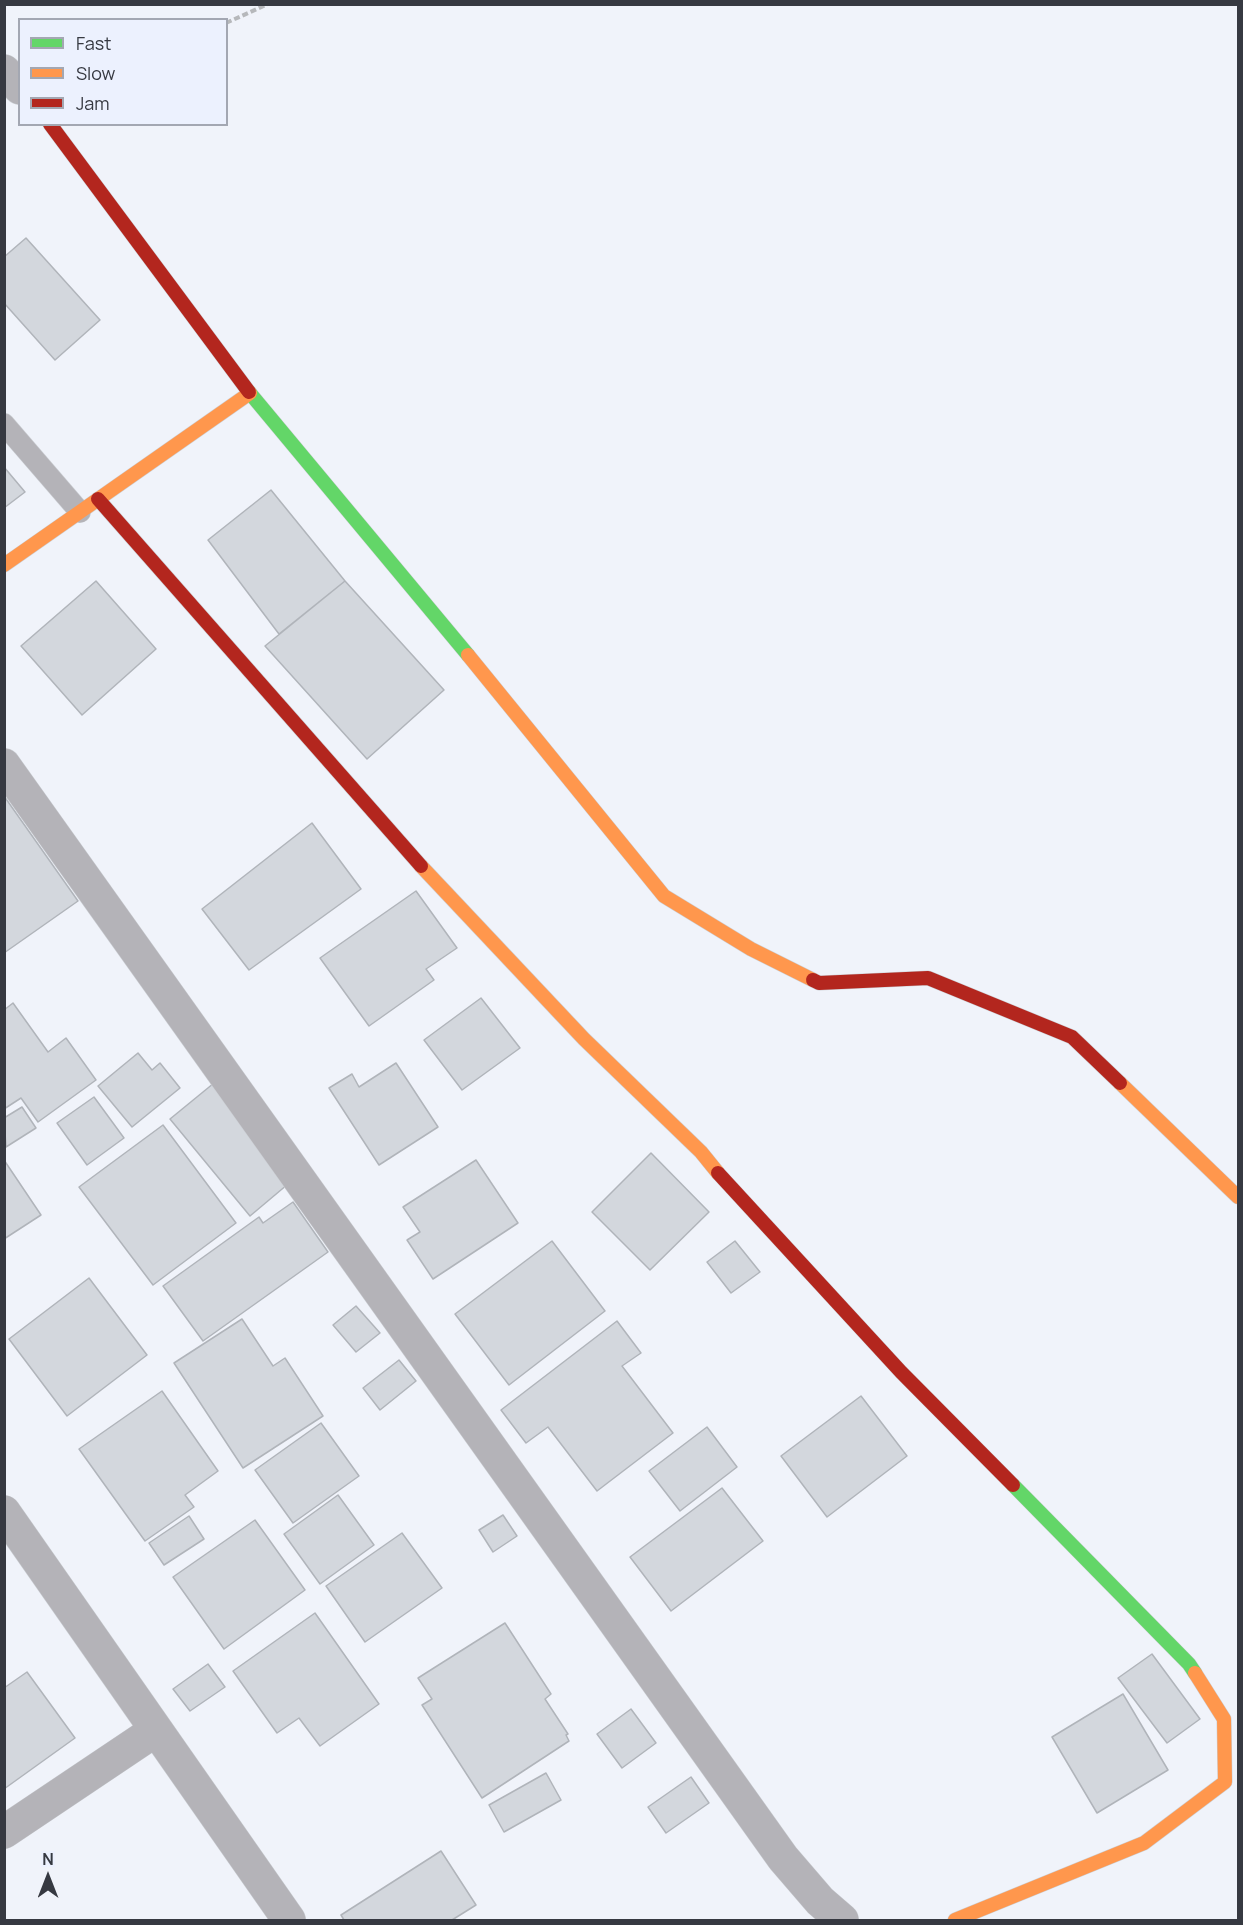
<!DOCTYPE html>
<html>
<head>
<meta charset="utf-8">
<style>
	body { margin:0 }
	#map { position:relative; width:1243px; height:1925px; overflow:hidden; background:#f0f3fa; font-family:Manrope,sans-serif }
	canvas { display:block }
	.frame { position:absolute; inset:0; border:6px solid #363941; pointer-events:none }
	.legend { position:absolute; left:18px; top:18px; width:210px; height:108px; box-sizing:border-box; background:#ecf1fe; border:2px solid #a3a7b2; margin:0; padding:8px 10px; list-style:none; font-size:18px; color:#363941 }
	.legend li { display:flex; align-items:center; gap:12px; height:30px }
	.legend b { width:30px; border:2px solid #a3a7b2 }
	.north { position:absolute; left:18px; top:1847px; width:60px; height:60px; -webkit-text-stroke:4px #ecf1fe; paint-order:stroke; rotate:0deg; font-size:16px; font-weight:700; line-height:24px; text-align:center; color:#363941 }
	.north::after { content:''; display:block; margin:auto; width:21px; height:27px; background:#363941; clip-path:polygon(50% 0,100% 100%,50% 72%,0 100%) }
</style>
</head>
<body>
<div id="map">
<canvas width="1243" height="1925"></canvas>
<div class="frame"></div>
<ul class="legend">
<li><b style="height:8px;background:#63d668"></b>Fast</li>
<li><b style="height:8px;background:#ff974d"></b>Slow</li>
<li><b style="height:8px;background:#b3261e"></b>Jam</li>
</ul>
<div class="north">N</div>
</div>
<script>
const g = document.querySelector('canvas').getContext('2d');
g.lineJoin = 'round';
function paint(path, color) { g.fillStyle = color; g.fill(path, 'evenodd'); }
function strokePath(path, color, width, dash) { g.strokeStyle = color; g.lineWidth = width; g.lineCap = dash ? 'butt' : 'round'; g.setLineDash(dash || []); g.stroke(path); }
const building = new Path2D(`
	M26,238l74,82 -45,40 -51,-57v-46z
	M4,467l21,25 -21,16z
	M271,490l74,91 -66,53 -71,-94z
	M96,581l60,68 -74,66 -61,-69z
	M345,581l99,109 -77,69 -102,-113z
	M4,796l74,105 -74,52z
	M312,823l49,66 -112,81 -47,-61z
	M416,891l41,57 -31,21 8,11 -65,46 -49,-68z
	M481,998l39,50 -58,42 -38,-50z
	M13,1003l35,49 18,-14 30,42 -58,42 -17,-24 -17,11v-99z
	M138,1053l14,17 8,-7 20,25 -48,39 -34,-41z
	M396,1063l42,64 -59,38 -50,-77 23,-14 7,13z
	M214,1083l80,96 -44,37 -80,-97z
	M94,1097l30,41 -37,27 -30,-42z
	M22,1107l14,21 -30,19 -2,-29z
	M163,1125l73,98 -83,62 -74,-98z
	M651,1153l58,59 -59,58 -58,-58z
	M4,1160l37,55 -37,24z
	M476,1160l42,63 -85,56 -26,-39 13,-8 -17,-25z
	M293,1202l35,50 -125,89 -40,-55 96,-69 4,6z
	M552,1241l53,70 -96,74 -54,-71z
	M735,1241l25,31 -29,21 -24,-31z
	M89,1278l58,77 -80,61 -58,-77z
	M356,1306l24,27 -24,19 -23,-27z
	M242,1319l31,47 12,-8 38,58 -80,52 -69,-105z
	M617,1321l24,32 -19,13 51,67 -76,58 -49,-64 -22,16 -25,-33z
	M399,1360l17,21 -36,29 -17,-22z
	M162,1391l56,80 -33,24 9,12 -49,34 -66,-92z
	M861,1396l46,60 -80,61 -46,-61z
	M321,1423l38,53 -66,47 -38,-53z
	M707,1427l30,40 -57,44 -31,-40z
	M722,1488l41,53 -92,70 -41,-54z
	M338,1495l36,50 -54,39 -36,-50z
	M503,1515l14,21 -24,16 -14,-22z
	M189,1516l15,23 -40,26 -15,-22z
	M255,1520l50,70 -81,59 -51,-72z
	M402,1533l40,55 -77,54 -39,-56z
	M315,1613l64,91 -59,42 -21,-28 -22,15 -44,-62z
	M505,1623l46,71 -6,5 23,35 -2,1 3,6 -87,57 -60,-93 10,-6 -14,-21z
	M1152,1654l48,65 -33,24 -49,-65z
	M208,1664l17,23 -35,24 -17,-22z
	M27,1672l48,66 -71,51v-101z
	M1123,1694l45,76 -71,43 -45,-76z
	M631,1709l25,34 -34,25 -25,-34z
	M546,1773l15,27 -57,32 -15,-27z
	M691,1777l18,26 -43,30 -18,-26z
	M441,1851l35,54 -24,15h-108l-3,-5z`);
const path = new Path2D(`
	M226,23l42,-19`);
const lane = new Path2D(`
	M4,424l76,88`);
const street = new Path2D(`
	M4,71l16,17
	M4,765l779,1093 37,43 22,19
	M4,1512l285,408
	M4,1832l152,-102`);
const fast = new Path2D(`
	M249,392l219,263
	M1013,1485l176,179 6,9`);
const slow = new Path2D(`
	M4,565l246,-172
	M468,655l196,241 87,53 62,31
	M421,866l163,173 117,113 17,21
	M1120,1083l118,114
	M955,1920l189,-77 81,-61 -1,-63 -29,-46`);
const jam = new Path2D(`
	M50,124l199,268
	M98,499l323,367
	M813,980l6,3 109,-5 144,59 48,46
	M718,1173l183,199 112,113`);
paint(building, '#d3d7dd');
strokePath(building, '#b0b4ba', 1.5);
strokePath(lane, '#cccfd4', 22);
strokePath(street, '#cccfd4', 34);
strokePath(fast, '#cccfd4', 15);
strokePath(slow, '#cccfd4', 15);
strokePath(jam, '#cccfd4', 15);
strokePath(path, '#b6b8bb', 4, [6, 3]);
strokePath(lane, '#b4b3b8', 21);
strokePath(street, '#b4b3b8', 33);
strokePath(fast, '#63d668', 14);
strokePath(slow, '#ff974d', 14);
strokePath(jam, '#b3261e', 14);
</script>
</body>
</html>
